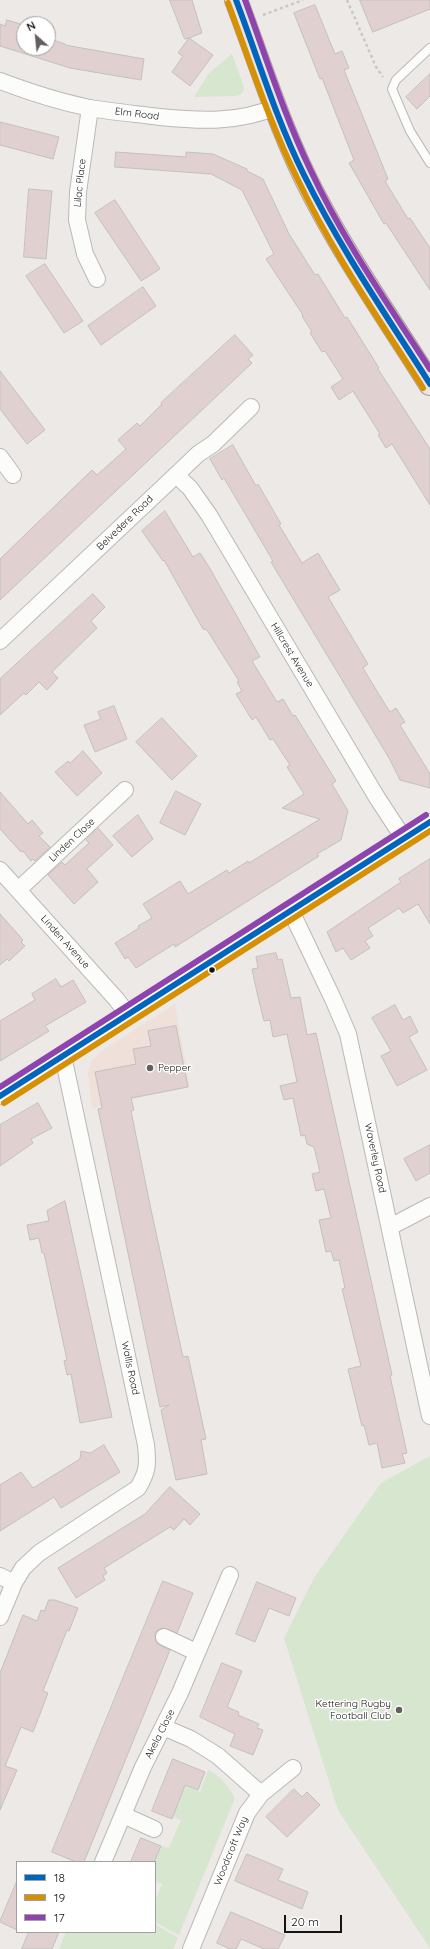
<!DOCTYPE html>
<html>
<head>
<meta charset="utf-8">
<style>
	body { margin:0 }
	#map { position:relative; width:430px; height:1949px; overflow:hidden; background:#ece9e7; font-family:Quicksand,sans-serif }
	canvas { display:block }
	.legend { position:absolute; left:16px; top:1861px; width:140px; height:72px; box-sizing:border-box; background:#fff; border:1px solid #a2a1a1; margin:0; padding:5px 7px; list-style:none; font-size:12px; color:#171514 }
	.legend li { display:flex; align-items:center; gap:8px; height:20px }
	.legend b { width:20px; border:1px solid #a2a1a1 }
	.north { position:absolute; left:16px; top:16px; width:40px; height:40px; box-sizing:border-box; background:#fff; border:1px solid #a2a1a1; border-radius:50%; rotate:333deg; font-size:11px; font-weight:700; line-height:16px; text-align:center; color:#171514 }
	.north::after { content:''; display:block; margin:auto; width:14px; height:18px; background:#625f5e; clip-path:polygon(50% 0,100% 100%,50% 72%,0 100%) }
	.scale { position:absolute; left:284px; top:1915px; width:58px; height:18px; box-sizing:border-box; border:2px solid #171514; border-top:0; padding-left:5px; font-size:12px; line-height:14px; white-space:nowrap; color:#171514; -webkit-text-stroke:3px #fff; paint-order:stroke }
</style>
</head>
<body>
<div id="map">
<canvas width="430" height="1949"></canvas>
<ul class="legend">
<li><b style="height:5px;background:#0065bd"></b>18</li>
<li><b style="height:5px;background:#d59003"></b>19</li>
<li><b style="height:5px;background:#8e44ad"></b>17</li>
</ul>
<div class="north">N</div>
<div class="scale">20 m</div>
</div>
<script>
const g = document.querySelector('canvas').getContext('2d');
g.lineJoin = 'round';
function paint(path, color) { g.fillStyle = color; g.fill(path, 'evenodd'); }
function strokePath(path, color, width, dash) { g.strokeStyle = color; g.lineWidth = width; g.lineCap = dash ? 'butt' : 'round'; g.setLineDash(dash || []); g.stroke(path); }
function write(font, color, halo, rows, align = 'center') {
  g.font = font + ' Quicksand,sans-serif'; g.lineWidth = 3; g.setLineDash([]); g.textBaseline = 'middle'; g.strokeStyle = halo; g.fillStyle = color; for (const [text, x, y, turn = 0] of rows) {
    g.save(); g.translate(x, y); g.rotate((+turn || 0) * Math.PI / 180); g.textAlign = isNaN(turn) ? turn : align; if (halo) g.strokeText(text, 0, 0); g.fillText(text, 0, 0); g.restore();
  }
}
const commercial = new Path2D(`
	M175,1004l15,83 -98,21 -4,-34 2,-10 5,-7 9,-8z`);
const green = new Path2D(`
	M232,54l11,30 1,6 -3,4 -6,2 -41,1 15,-24z
	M430,1456v492l-92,-138 -54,-172 30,-60 67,-95z
	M208,1770c13,6 20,16 27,28l-56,137 -24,-13v-21l7,-17 -7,-3v-19l6,-16 8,2 12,-28 -8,-3 12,-31 15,6z
	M155,1924l23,14 -5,11h-114l7,-17h89z`);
const building = new Path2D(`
	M170,0h22l10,33 -13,5 24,17 -23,31 -18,-14 11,-16 -5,-3 11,-15 -4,1z
	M360,0h70v9l-57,23z
	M315,5l20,49 7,-3 7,17 -5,2 44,109 -3,2 23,38 2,-1 20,30v42l-44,-67 -2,1 -35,-61 5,-3 -32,-82 -2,1 -26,-66z
	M7,20l17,5v23h24v-10l17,6v1l79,14 -3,21 -71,-12 -70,-22v-22l5,2z
	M430,74v22l-13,13 -11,-12z
	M0,122l59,15 -6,22 -53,-14z
	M116,152l70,5v-5l27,2 34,15v2l16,8 26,55 26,41 3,-1 27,44 2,-1 32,51 -1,1 52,80v56l-38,-61 -6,4 -8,-13 2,-1 -27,-43 -14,9 -8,-13 12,-8 -18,-28 -3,1 -12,-19 2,-1 -10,-16 1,-1 -37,-56 8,-5 -32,-64 -31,-16 -96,-7z
	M29,189l23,2 -6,68 -22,-2z
	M115,200l45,69 -19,12 -46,-68z
	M45,264l38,57 -19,12 -38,-57z
	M143,287l13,19 -55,39 -13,-19z
	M235,335l18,20 -5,4 4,4 -252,237v-41l92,-89 5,5 29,-26 -8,-9 19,-17 3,3 22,-22 -1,-1z
	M0,371l45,59 -18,14 -27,-35z
	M233,445l23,41 2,-2 23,40 -2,1 23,38 16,-10 22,37 -12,7 40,67 -5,4 12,20 15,24 6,-4 9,14 -5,3 30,49v14l-30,-8 -11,-22 -118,-196 2,-1 -49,-83 -2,2 -12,-21z
	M165,511l28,46 7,-4 9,14 51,90 -8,4 25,41 6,-3 10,17 2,-1 41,66 -4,3 16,27 -7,29 -24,14 2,2 -144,91 -1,-3 -38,24 -8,-11 -3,2 -10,-16 24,-15 -1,-2 14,-8 -9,-14 37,-23 8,13 39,-24 2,3 19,-12 1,2 71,-44 -38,-11 22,-14 -17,-27 3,-2 -17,-26 -3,1 -14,-23 -4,3 -16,-26 6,-3 -5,-9 2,-1 -32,-51 -4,-1 -39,-69 -1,1 -21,-30z
	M93,594l12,13 -14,14 6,7 -45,44 6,6 -11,12 -8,-8 -13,13 -2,-2 -24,22v-36z
	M114,706l13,33 -32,13 -11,-27 17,-6 -3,-7z
	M162,718l35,38 -25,24 -36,-38z
	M83,751l19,22 -25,23 -22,-24 13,-11 2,2z
	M176,791l25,13 -16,31 -25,-12z
	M0,792l28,32 4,-4 11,13 -4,3 11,11 -15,14 -2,-2 -2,2 -8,-10 -2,1 -21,-23z
	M138,815l15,24 -21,18 -19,-21z
	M98,828l15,17 -26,24 11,13 -24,22 -26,-29 14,-13 3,3 24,-22 -3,-3z
	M430,859v65l-12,-20 -15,9 -4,-5 -31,20 5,8 -8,5 5,7 -19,12 -8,-12 -7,4 -9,-20 74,-50 -2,-3z
	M0,914l23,26 -2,2 4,4 -16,15 -2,-2 -7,6z
	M276,953l2,7 4,-1 9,39 9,-1 7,38 9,-2 76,342 -2,1 17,77 -5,1 3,9 -23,5 -5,-25 -8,2 -5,-20 -2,1 -14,-57 13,-3 -19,-77 3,-1 -6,-28 -5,1 -3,-10 -5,1 -7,-32 12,-2 -7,-29 -8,2 -4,-17 8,-2 -6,-25 -7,-3 -2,-9 -4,1 -8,-38 -9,2 -4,-14 17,-4 -10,-48 -14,3 -3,-17 -6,1 -6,-24 -6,-28 6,-1 -2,-11z
	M56,979l5,8 12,-7 13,22 -41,24 4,5 -49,30v-40l35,-21 -3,-6z
	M395,1005l8,15 7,-4 8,16 -9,5 18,33 -30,16 -16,-30 10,-5 -19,-33z
	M176,1026l12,61 -57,11 3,12 -3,1 19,94 27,125 6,27 5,-1 18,83 -5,1 6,34 -31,6 -15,-70 8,-5 -9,2 -62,-298 4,-1 -7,-36 41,-8 -3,-15 18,-3 -3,-15z
	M38,1103l14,25 -21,11 2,4 -33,23v-41z
	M430,1145v28l-14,8 -12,-22z
	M65,1201l47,216 -32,6 -9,-49 -4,1 -3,-14 3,-1 -23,-107h-2l-3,-15 -9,2 -3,-15 22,-4 -2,-10z
	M104,1445l16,27 -59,36 -7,-11 -54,34v-46l21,-13 12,16 47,-29 1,-8 9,2z
	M170,1487l30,27 -10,11 -6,-6 -10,11 -4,-3 -66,41 3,5 -4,3 2,4 -29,18 -18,-30 87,-54z
	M163,1581l30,12 -16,40 -13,-5 -5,1 -4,4 1,10 14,7 -86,212h-8l-24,-10z
	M257,1582l39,16 -7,18 -20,-8 -14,34 -19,-8z
	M49,1600h6l23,8 -9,23 -2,-1 -24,61 5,2 -15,39 -12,-5 -16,39 12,4 -17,40v-137l23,-58 14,6 4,-11 3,1z
	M222,1663l20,8 -15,36 12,5 -1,3 21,9 -2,4 6,2 -10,25 -23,-9 5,-12 -35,-17z
	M173,1759l32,13 -7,18 -13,-5 -13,34 -20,-8z
	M294,1789l8,8 5,-5 13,13 -33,32 -21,-20z
	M141,1838l20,8 -7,16h-23z
	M247,1854l36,15 -5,11 30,12 -6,17 -67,-28z
	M17,1881v49l-17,-8z
	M231,1912l54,23 -7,14h-14l-23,-10 -5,10h-6l-13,-6z
	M29,1932h30l-7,17h-30z`);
const path = new Path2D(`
	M347,0l29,67 7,10
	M263,15l40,-15`);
const lane = new Path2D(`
	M430,48l-34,32 -4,9 18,42 20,32`);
const street = new Path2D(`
	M0,81c29,11 60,21 90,27 23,4 47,6 70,9 40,4 78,6 116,-10
	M90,108l-12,84 -1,28 8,34 12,25
	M0,457l13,18
	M176,475l14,13 19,27 167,281 28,43
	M0,641l176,-166 22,-21 15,-10 38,-37
	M0,870l117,130 11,15
	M18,890l107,-100
	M291,911l42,88 15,35 82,382
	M0,1096l430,-274
	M390,1227l40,-21
	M0,1576l14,7
	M0,1617l14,-34 9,-15 16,-15 99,-65c10,-17 10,-24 8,-43l-83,-389
	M164,1637l32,15
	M163,1727l28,12 27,17 43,38
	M123,1815l31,14
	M103,1862l40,-95 37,-74 50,-118
	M191,1949l56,-136 14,-19 32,-26`);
const primary = new Path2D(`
	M236,0c25,66 46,135 79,197 34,65 76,125 115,187`);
const bus1 = new Path2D(`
	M236,0c22,58 40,119 68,175 36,73 82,140 126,209
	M0,1096l430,-274`);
const bus2 = new Path2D(`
	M228,3c22,58 41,119 69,175 35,74 82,141 126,210
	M4,1103l426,-272`);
const bus3 = new Path2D(`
	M245,0c21,57 39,115 65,169 33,71 78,135 120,200
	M0,1087l426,-272`);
const markers = [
	[212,970,3.5,"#171514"],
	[150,1068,4,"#625f5e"],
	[399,1710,4,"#625f5e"]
];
const streetNames = [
	["Elm Road",137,114,7],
	["Lilac Place",80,183,-84],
	["Belvedere Road",125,523,-44],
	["Hillcrest Avenue",292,655,59],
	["Linden Close",72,840,-43],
	["Linden Avenue",65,942,48],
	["Waverley Road",375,1158,78],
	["Wallis Road",130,1368,78],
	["Akela Close",160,1734,-63],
	["Woodcroft Way",231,1851,-68]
];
const poiNames = [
	["Pepper",158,1068],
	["Kettering Rugby",391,1704,"right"],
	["Football Club",391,1716,"right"]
];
paint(commercial, '#efe1da');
paint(green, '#d7e6cf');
paint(building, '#e0d1d0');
strokePath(building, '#c2c0bf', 1);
strokePath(lane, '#bbb9b8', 10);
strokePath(street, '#bbb9b8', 18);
strokePath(primary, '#ad9e9a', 24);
strokePath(path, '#c9c8c7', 2.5, [3, 3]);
strokePath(lane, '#fcfcfb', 8);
strokePath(street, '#fcfcfb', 16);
strokePath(primary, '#ece4e1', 22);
strokePath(bus1, '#0065bd', 6);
strokePath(bus2, '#d59003', 6);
strokePath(bus3, '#8e44ad', 6);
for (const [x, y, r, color] of markers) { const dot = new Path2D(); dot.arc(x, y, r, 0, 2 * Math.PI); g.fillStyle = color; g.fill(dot); strokePath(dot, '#fff', 1.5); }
write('10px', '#171514', '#fff', streetNames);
write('10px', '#171514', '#fff', poiNames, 'left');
</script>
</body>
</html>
